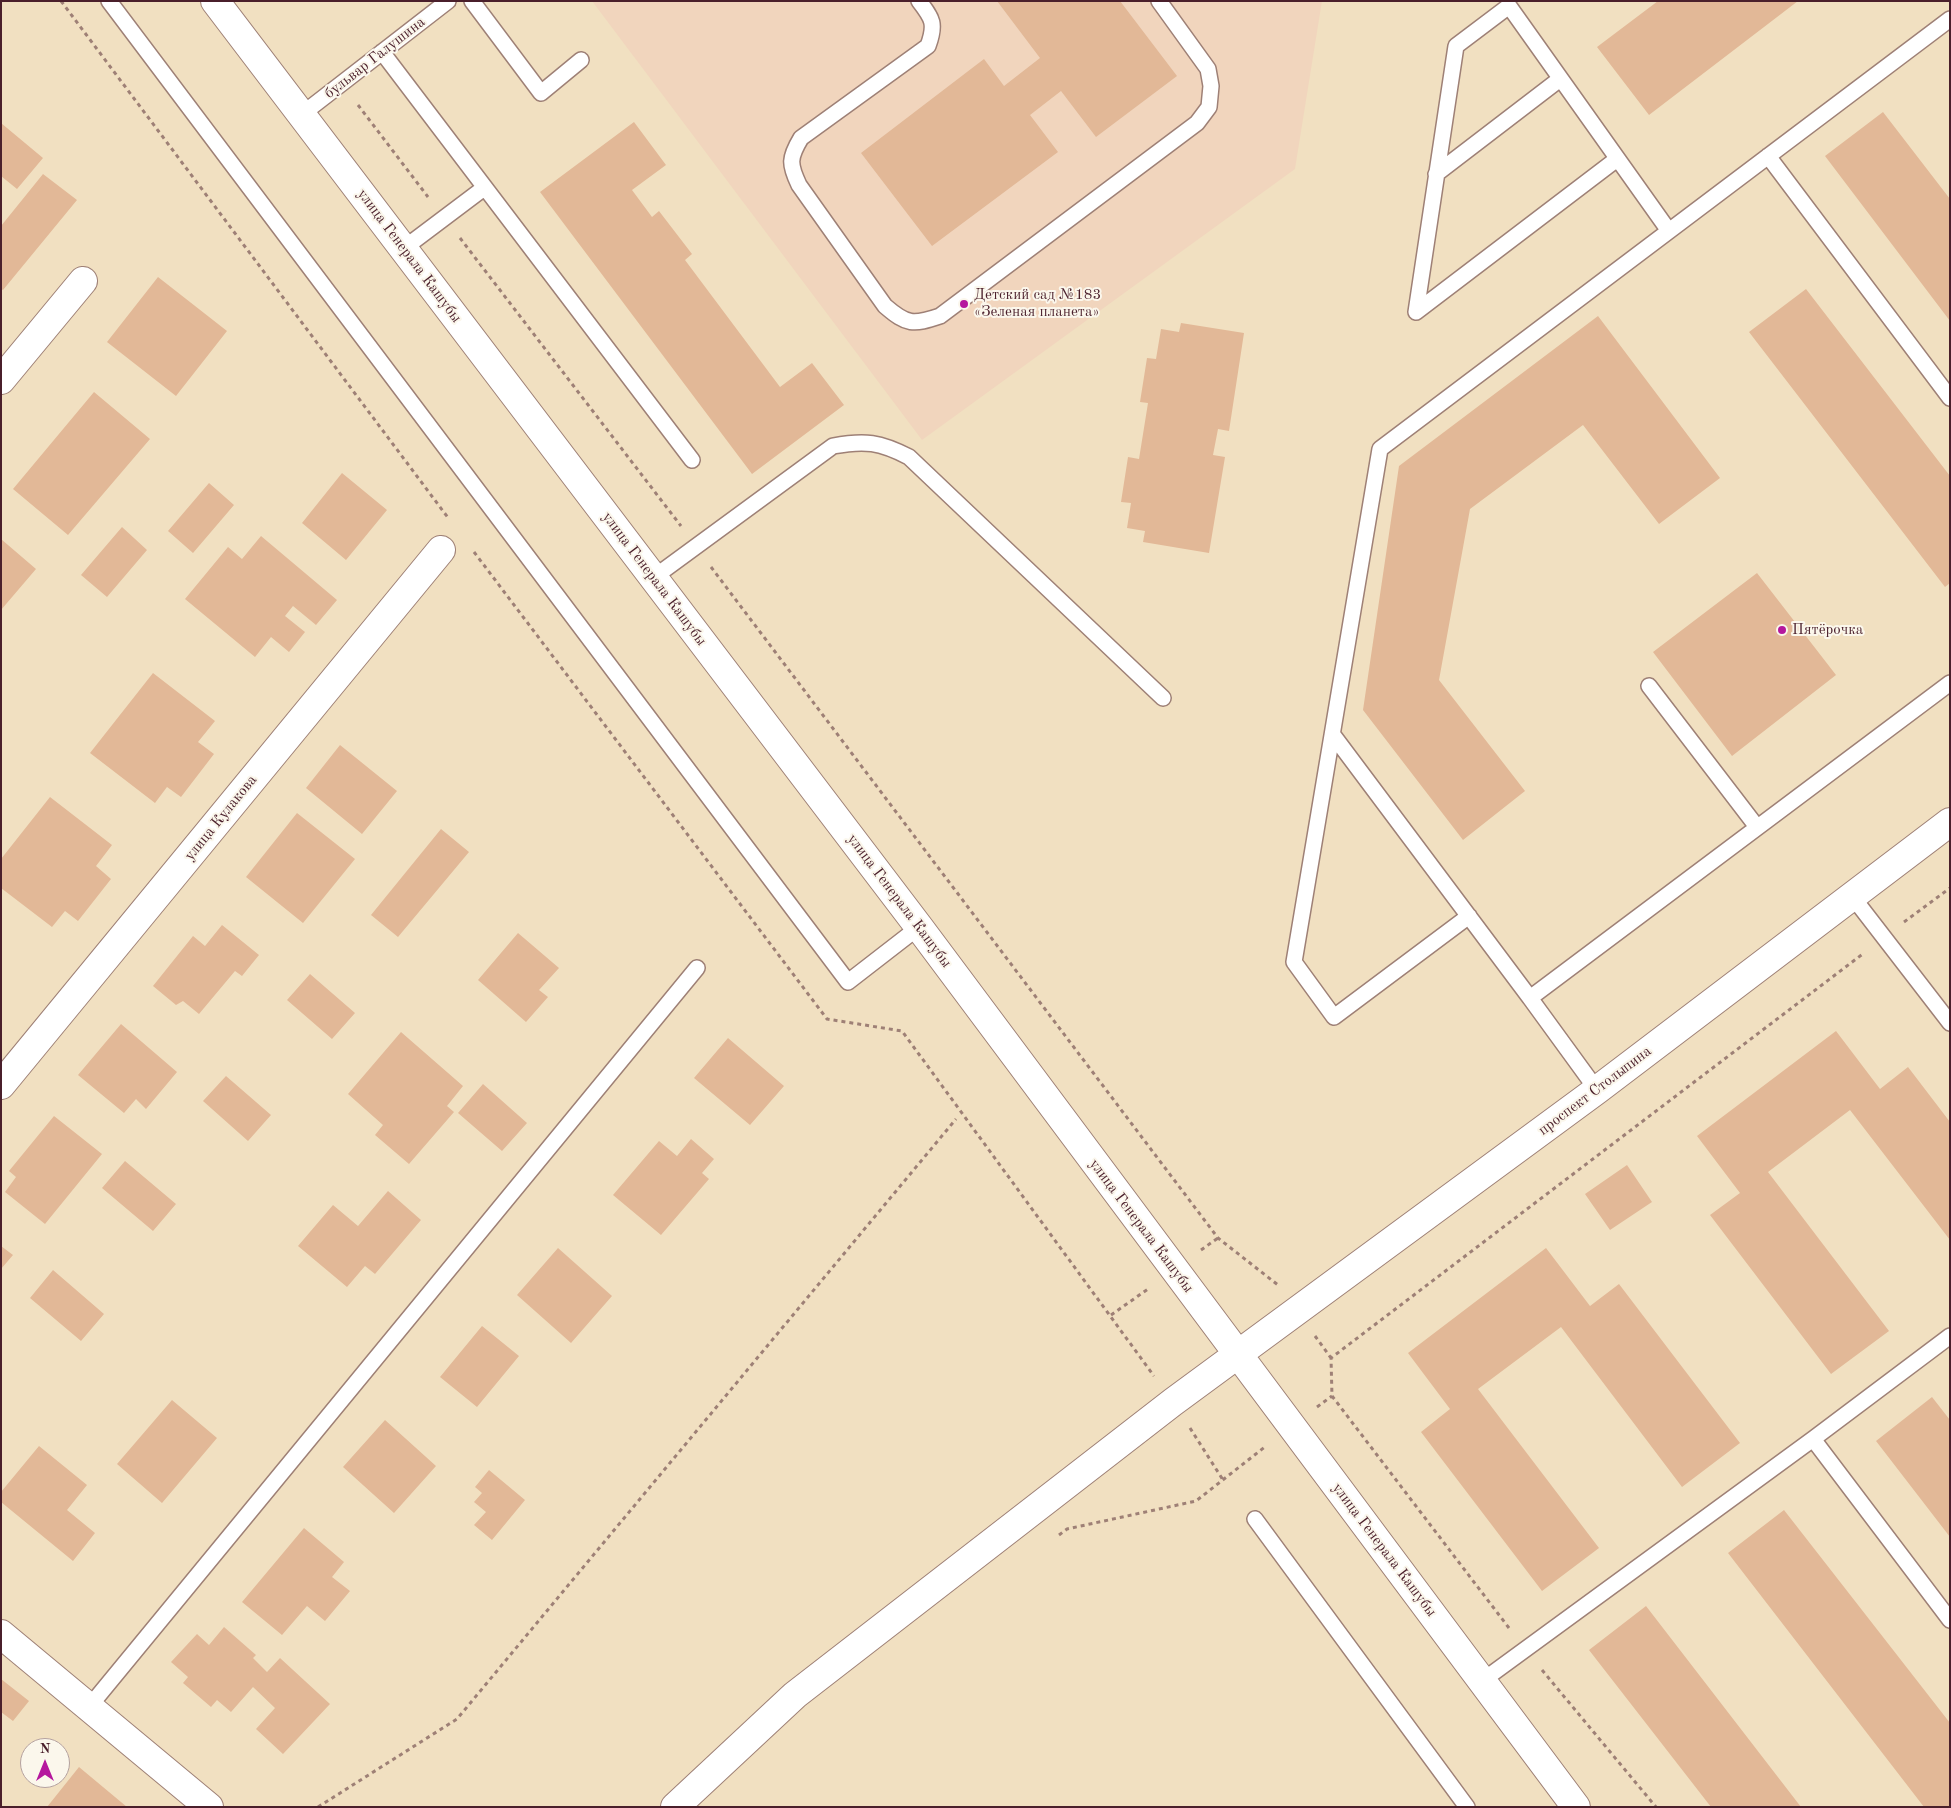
<!DOCTYPE html>
<html>
<head>
<meta charset="utf-8">
<style>
	body { margin:0 }
	#map { position:relative; width:1951px; height:1808px; overflow:hidden; background:#f1e0c1; font-family:"Old Standard TT",serif }
	canvas { display:block }
	.frame { position:absolute; inset:0; border:2px solid #4a1f2b; pointer-events:none }
	.north { position:absolute; left:20px; top:1738px; width:50px; height:50px; box-sizing:border-box; background:#fbf7ec; border:1px solid #b4a19f; border-radius:50%; rotate:0deg; font-size:14px; font-weight:700; line-height:20px; text-align:center; color:#4a1f2b }
	.north::after { content:''; display:block; margin:auto; width:18px; height:22px; background:#b5179e; clip-path:polygon(50% 0,100% 100%,50% 72%,0 100%) }
</style>
</head>
<body>
<div id="map">
<canvas width="1951" height="1808"></canvas>
<div class="frame"></div>
<div class="north">N</div>
</div>
<script>
const g = document.querySelector('canvas').getContext('2d');
g.lineJoin = 'round';
function paint(path, color) { g.fillStyle = color; g.fill(path, 'evenodd'); }
function strokePath(path, color, width, dash) { g.strokeStyle = color; g.lineWidth = width; g.lineCap = dash ? 'butt' : 'round'; g.setLineDash(dash || []); g.stroke(path); }
function write(font, color, halo, rows, align = 'center') {
  g.font = font + ' "Old Standard TT",serif'; g.lineWidth = 4; g.setLineDash([]); g.textBaseline = 'middle'; g.strokeStyle = halo; g.fillStyle = color; for (const [text, x, y, turn = 0] of rows) {
    g.save(); g.translate(x, y); g.rotate((+turn || 0) * Math.PI / 180); g.textAlign = isNaN(turn) ? turn : align; if (halo) g.strokeText(text, 0, 0); g.fillText(text, 0, 0); g.restore();
  }
}
const built = new Path2D(`
	M592,1h730l-27,168 -373,271z`);
const building = new Path2D(`
	M997,1h123l57,75 -81,61 -35,-46 -31,24 28,37 -126,94 -71,-93 123,-94 20,27 36,-28z
	M1658,1h140l-149,114 -52,-68z
	M1883,112l67,87v122l-125,-165z
	M634,122l32,43 -34,25 20,27 7,-6 33,43 -7,6 95,127 32,-24 32,42 -92,69 -212,-282z
	M1,123l42,35 -26,31 -16,-13z
	M43,174l34,26 -74,90 -2,-1v-63z
	M158,277l69,54 -51,65 -69,-54z
	M1806,289l144,187v107l-5,4 -196,-255z
	M1598,316l122,162 -61,46 -76,-99 -113,84 -31,171 86,111 -62,49 -100,-130 36,-244z
	M1181,323l63,10 -15,98 -11,-2 -5,26 12,2 -16,96 -66,-11 2,-11 -18,-3 4,-25 -10,-1 7,-45 11,2 9,-56 -8,-1 7,-44 9,1 5,-30 18,3z
	M94,392l56,47 -82,96 -55,-46z
	M342,473l45,37 -41,50 -44,-37z
	M209,483l25,22 -41,48 -25,-22z
	M122,527l25,23 -40,47 -26,-22z
	M261,536l76,64 -21,25 -23,-19 -8,10 20,16 -16,20 -18,-15 -16,20 -70,-58 43,-52 14,12z
	M1,539l35,30 -35,41z
	M1757,573l79,102 -104,81 -79,-104z
	M153,673l62,48 -17,21 16,12 -33,43 -14,-10 -12,16 -65,-50z
	M340,745l57,46 -35,43 -56,-46z
	M50,797l62,48 -16,21 15,13 -33,42 -13,-10 -13,16 -51,-39v-29z
	M297,813l58,46 -52,64 -57,-46z
	M441,829l28,23 -71,85 -27,-22z
	M222,925l37,30 -17,21 -7,-5 -36,43 -16,-13 -7,4 -23,-19 40,-50 12,10z
	M518,933l41,35 -20,22 9,7 -22,25 -48,-42z
	M310,974l45,39 -23,26 -45,-39z
	M121,1024l56,48 -31,37 -10,-10 -12,14 -46,-38z
	M1836,1031l44,58 28,-22 42,55v118l-100,-130 -82,62 121,159 -58,43 -121,-159 30,-22 -43,-57z
	M401,1032l62,54 -16,20 7,6 -45,52 -34,-29 8,-10 -35,-31z
	M728,1038l56,48 -34,39 -56,-47z
	M226,1076l45,39 -23,26 -45,-40z
	M483,1084l44,39 -25,28 -44,-38z
	M54,1116l48,38 -57,70 -40,-32 11,-15 -7,-6z
	M691,1139l23,20 -12,14 7,6 -48,56 -48,-40 46,-54 18,15z
	M125,1161l51,43 -23,27 -51,-43z
	M1627,1165l25,37 -42,28 -25,-36z
	M388,1191l33,29 -46,54 -10,-8 -18,21 -49,-41 35,-41 25,21z
	M1,1246l12,9 -12,14z
	M558,1248l54,48 -41,47 -54,-48z
	M1546,1248l44,58 29,-22 121,159 -58,44 -121,-160 -83,62 121,159 -57,43 -121,-159 29,-23 -42,-56z
	M53,1270l51,44 -23,27 -51,-43z
	M482,1326l37,30 -42,51 -37,-30z
	M1932,1397l18,23v117l-74,-96z
	M172,1400l45,38 -55,65 -45,-39z
	M385,1420l51,46 -42,47 -51,-46z
	M39,1446l48,39 -20,25 28,23 -22,28 -72,-59v-10z
	M489,1470l36,30 -33,40 -18,-15 12,-13 -12,-10 8,-9 -7,-6z
	M1784,1510l166,213v84h-26l-196,-254z
	M304,1528l40,34 -12,15 18,14 -25,30 -18,-15 -25,29 -40,-33z
	M1646,1606l155,201h-90l-122,-157z
	M224,1627l32,28 -3,3 14,14 13,-14 50,46 -47,50 -27,-25 19,-21 -22,-21 -22,25 -14,-12 -6,7 -28,-24 5,-6 -17,-15 26,-28 12,11z
	M1,1679l28,22 -16,20 -12,-9z
	M79,1767l48,40h-80z`);
const path = new Path2D(`
	M61,1l388,518
	M358,105l70,92
	M460,238l221,288
	M474,552l353,467 75,12 252,345
	M711,567l507,671 60,47
	M1904,922l46,-34
	M1201,1250l17,-12
	M1111,1315l37,-26
	M1315,1336l16,22
	M1317,1407l15,-11
	M1190,1428l33,52
	M1059,1535l8,-6 129,-28 70,-55
	M1509,1628l-177,-232 -1,-38 533,-405
	M1542,1670l114,137
	M318,1807l139,-88 499,-600`);
const service = new Path2D(`
	M109,1l739,981 71,-55
	M472,1l69,92 40,-33
	M919,1c14,18 17,23 9,45l-127,92c-12,20 -12,26 -2,47l86,121c22,19 28,19 55,10l257,-193 12,-16 2,-21 -3,-17 -49,-68
	M382,52l310,408
	M301,115l147,-114
	M1768,156l182,242
	M1617,159l-201,153 40,-266 53,-40 160,225
	M1436,174l124,-95
	M403,249l81,-61
	M653,578l180,-132c32,-6 47,-4 76,11l254,241
	M1649,686l108,141
	M1333,735l197,263
	M1852,896l98,127
	M1469,916l-135,101 -40,-55 86,-513 570,-430
	M1597,1090l-67,-92 420,-315
	M1813,1439l137,181
	M1255,1519l212,288
	M1482,1681l331,-242 137,-103
	M89,1707l608,-739`);
const minor = new Path2D(`
	M1,380l82,-99
	M1,1085l440,-535
	M1,1634l208,173`);
const tertiary = new Path2D(`
	M215,1l704,926 657,880
	M675,1807l120,-112 378,-293 424,-312 353,-268`);
const markers = [
	[964,304,5,"#b5179e"],
	[1782,630,5,"#b5179e"]
];
const streetNames = [
	["бульвар Галушина",375,58,-38],
	["улица Генерала Кашубы",409,256,53],
	["улица Генерала Кашубы",654,579,53],
	["улица Кулакова",221,818,-51],
	["улица Генерала Кашубы",899,901,53],
	["проспект Столыпина",1595,1091,-37],
	["улица Генерала Кашубы",1141,1226,53],
	["улица Генерала Кашубы",1384,1550,53]
];
const poiNames = [
	["Детский сад №183",974,295],
	["«Зеленая планета»",974,312],
	["Пятёрочка",1792,630]
];
paint(built, '#f1d5bd');
paint(building, '#e2b897');
strokePath(service, '#9e8076', 18);
strokePath(minor, '#9e8076', 30);
strokePath(tertiary, '#9e8076', 30);
strokePath(path, '#9e8076', 3, [4, 4]);
strokePath(service, '#fff', 15);
strokePath(minor, '#fff', 28);
strokePath(tertiary, '#fff', 28);
for (const [x, y, r, color] of markers) { const dot = new Path2D(); dot.arc(x, y, r, 0, 2 * Math.PI); g.fillStyle = color; g.fill(dot); strokePath(dot, '#fbf7ec', 2); }
write('15px', '#4a1f2b', '#fbf7ec', streetNames);
write('15px', '#4a1f2b', '#fbf7ec', poiNames, 'left');
</script>
</body>
</html>
